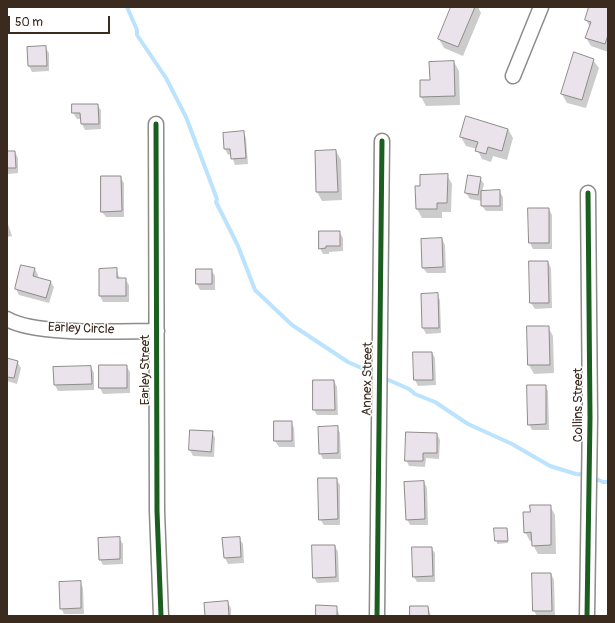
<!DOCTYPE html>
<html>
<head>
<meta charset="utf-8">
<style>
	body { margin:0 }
	#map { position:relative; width:615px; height:623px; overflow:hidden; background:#fff; font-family:Pangolin,sans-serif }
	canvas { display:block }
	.frame { position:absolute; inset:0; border:8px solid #3b2a1e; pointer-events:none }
	.scale { position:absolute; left:8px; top:16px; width:102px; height:18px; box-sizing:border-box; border:2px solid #3b2a1e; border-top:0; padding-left:5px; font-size:12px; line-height:14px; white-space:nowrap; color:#3b2a1e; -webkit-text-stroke:3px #fff; paint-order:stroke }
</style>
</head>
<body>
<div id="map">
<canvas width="615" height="623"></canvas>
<div class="frame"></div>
<div class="scale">50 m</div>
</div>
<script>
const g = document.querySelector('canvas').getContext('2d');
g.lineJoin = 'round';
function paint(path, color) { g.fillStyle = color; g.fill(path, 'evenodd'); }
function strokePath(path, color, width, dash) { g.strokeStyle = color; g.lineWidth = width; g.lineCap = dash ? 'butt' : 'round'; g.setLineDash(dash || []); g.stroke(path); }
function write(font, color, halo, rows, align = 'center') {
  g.font = font + ' Pangolin,sans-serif'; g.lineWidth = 3; g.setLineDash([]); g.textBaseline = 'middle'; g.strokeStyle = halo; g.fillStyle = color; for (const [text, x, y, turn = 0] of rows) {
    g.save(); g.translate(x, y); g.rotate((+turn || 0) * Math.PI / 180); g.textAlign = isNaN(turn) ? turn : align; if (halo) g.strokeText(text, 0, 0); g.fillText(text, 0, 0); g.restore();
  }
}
const shadow = new Path2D(`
	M453,7h25l3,6 -18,43 -19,-8 -5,-9z
	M590,7h18v45l-17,-6 -5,-8 4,-11 -4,-7z
	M45,47l4,6v18l-17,1 -3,-6z
	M593,60l6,8 -13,40 -19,-5 -5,-9z
	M454,62l5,9 1,34 -34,1 -5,-9 10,-16z
	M97,105l4,5v19l-16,1 -3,-6 -1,-5h-4l-4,-6z
	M508,129l5,9 -6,22 -14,-4 -2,6 -9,-3 -5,-10 -11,-3 -5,-9z
	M243,132l3,6 2,26 -13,1 -4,-11 -3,1 -3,-6z
	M336,151l5,9 1,40 -20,1 -5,-9z
	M7,152h8l3,6v15l-11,1z
	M447,175l5,9 -1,28h-9v6h-20l-5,-9 -1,-22h5z
	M120,177l4,6v34h-18l-4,-5z
	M480,178l4,6 -2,8 17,-1 4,6v14h-17l-4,-5v-5l-12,-2 -4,-6z
	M549,209l3,6v34h-19l-3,-6z
	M7,221l5,15 -5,1z
	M339,232l4,6v13l-14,1v2h-6l-3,-6z
	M442,239l3,6 1,28h-19l-4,-5z
	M548,262l3,6 1,40 -17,1 -4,-6z
	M22,266l13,3 3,6 -1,3 13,3 4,6 -5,16 -30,-8 -3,-6z
	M116,269l4,10h5l4,6v17h-26l-3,-6v-26z
	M197,270h14l4,6v14h-15l-3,-6z
	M422,295h15l3,5 1,33 -15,1 -3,-6z
	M548,327l5,9 1,37 -20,1 -5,-9z
	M414,353h18l3,5 1,27 -18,1 -3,-6z
	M7,359l10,3 4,6 -4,16 -10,-3z
	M126,366l4,6v21l-27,1 -3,-6z
	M91,367l3,6v17l-36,1 -3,-6z
	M334,381l3,6 1,28h-21l-3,-5z
	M545,386l3,5 1,39h-17l-3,-6z
	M275,422h16l3,6 1,19h-16l-4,-6z
	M337,427l3,6 1,26h-18l-3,-6z
	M191,431l21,1 3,6 -1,19 -21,-1 -3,-6z
	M437,434l3,6 -1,19 -13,-1 -1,9 -16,-1 -3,-6z
	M336,479l4,6v40h-16l-4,-6z
	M424,482l3,6 1,37h-18l-3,-6z
	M550,506l5,9 1,39h-18l-5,-9v-4h-3l-5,-9 6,-19z
	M495,529h12l1,14 -11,1z
	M119,538l4,6v20l-20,1 -3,-6z
	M239,538l4,6 1,19 -16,1 -3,-6 -2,-19z
	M335,546l3,6 1,30 -22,1 -3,-6z
	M431,548l4,5v29h-18l-3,-5z
	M551,574l3,6 1,36h-18l-3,-5z
	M80,582l3,6 1,26h-20l-3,-6z
	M228,603l3,5v8h-25z
	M336,607l4,9h-23z
	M428,607l3,9h-20z`);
const stream = new Path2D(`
	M127,7l10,23v5l29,43 20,39 31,82 -1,3 22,44 17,44 37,35 56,37 61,27 6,5 20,8 33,22 44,20 38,22 26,8 11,1 16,7h5`);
const building = new Path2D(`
	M451,7h24l-17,40 -20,-8z
	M589,7h19v28l-3,9 -20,-6 6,-16 -6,-2z
	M46,46l1,20h-19l-1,-19z
	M574,52l20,7 -12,41 -21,-6z
	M454,61l1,35 -35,1v-17h10l-1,-18z
	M72,104h26l1,20h-18l-1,-11h-8z
	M466,116l42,13 -6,22 -14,-4 -2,7 -11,-3 3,-9 -18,-5z
	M244,131l2,27 -15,1 -1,-10h-6l-1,-16z
	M336,150l2,42h-22l-1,-41z
	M7,151h8l1,17h-9z
	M448,174l-1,29h-10v6h-21l-1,-23h5v-11z
	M468,175l13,2 -3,18 -13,-2z
	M101,176h20l1,35 -21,1z
	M500,190v16h-19v-15z
	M528,208h21v35h-20z
	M319,231h21v15h-14v2l-7,1z
	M442,238l1,29 -21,1 -1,-29z
	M529,261h19l1,42h-19z
	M21,265l14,3 -2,8 18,5 -5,17 -31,-9z
	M117,268v10h9v18h-27v-27z
	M196,269h16v15h-16z
	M438,293l1,35h-17l-1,-34z
	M527,326h22l1,39h-22z
	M413,352h19l1,28h-19z
	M7,358l11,3 -4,17 -7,-1z
	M99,365h28v23h-28z
	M91,366l1,18 -38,1 -1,-18z
	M313,380h21l1,30h-22z
	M527,385h19v39l-18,1z
	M274,421h18v20h-18z
	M338,426v27l-19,1 -1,-27z
	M190,430l23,1 -2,21 -22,-2z
	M406,432l31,1v20h-14v8h-18z
	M318,478h19l1,41 -19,1z
	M424,481l1,38 -19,1 -2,-38z
	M530,505h21v40l-19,1 -1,-14 -7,1 -1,-21h7z
	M494,528h13l1,13h-13z
	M120,537v22l-21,1 -1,-22z
	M240,537l1,20 -17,1 -2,-20z
	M312,545h23l1,32 -23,1z
	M412,547h20l1,29 -20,1z
	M532,573h19l1,38h-19z
	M81,581v27l-21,1 -1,-27z
	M228,601l1,15h-24l-1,-13z
	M316,605l21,1v10h-21z
	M410,606h18l1,10h-19z`);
const street = new Path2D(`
	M513,76l28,-69
	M156,124l1,387 4,105
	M7,319c29,17 115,12 150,12
	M377,616l5,-475
	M587,616l3,-198 -2,-225`);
const cycleway = new Path2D(`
	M156,124l1,387 4,105
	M377,616l5,-475
	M587,616l3,-198 -2,-225`);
const streetNames = [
	["Earley Circle",81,329,2],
	["Earley Street",146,370,-90],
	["Annex Street",368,379,-89],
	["Collins Street",579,405,-90]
];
paint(shadow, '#0003');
strokePath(stream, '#bbe3fe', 4);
paint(building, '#eae3eb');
strokePath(building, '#8e8b88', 1);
strokePath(street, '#8e8b88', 17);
strokePath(street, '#fff', 14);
strokePath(cycleway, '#1b5e20', 5);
write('13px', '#3b2a1e', '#fff', streetNames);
</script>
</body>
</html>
